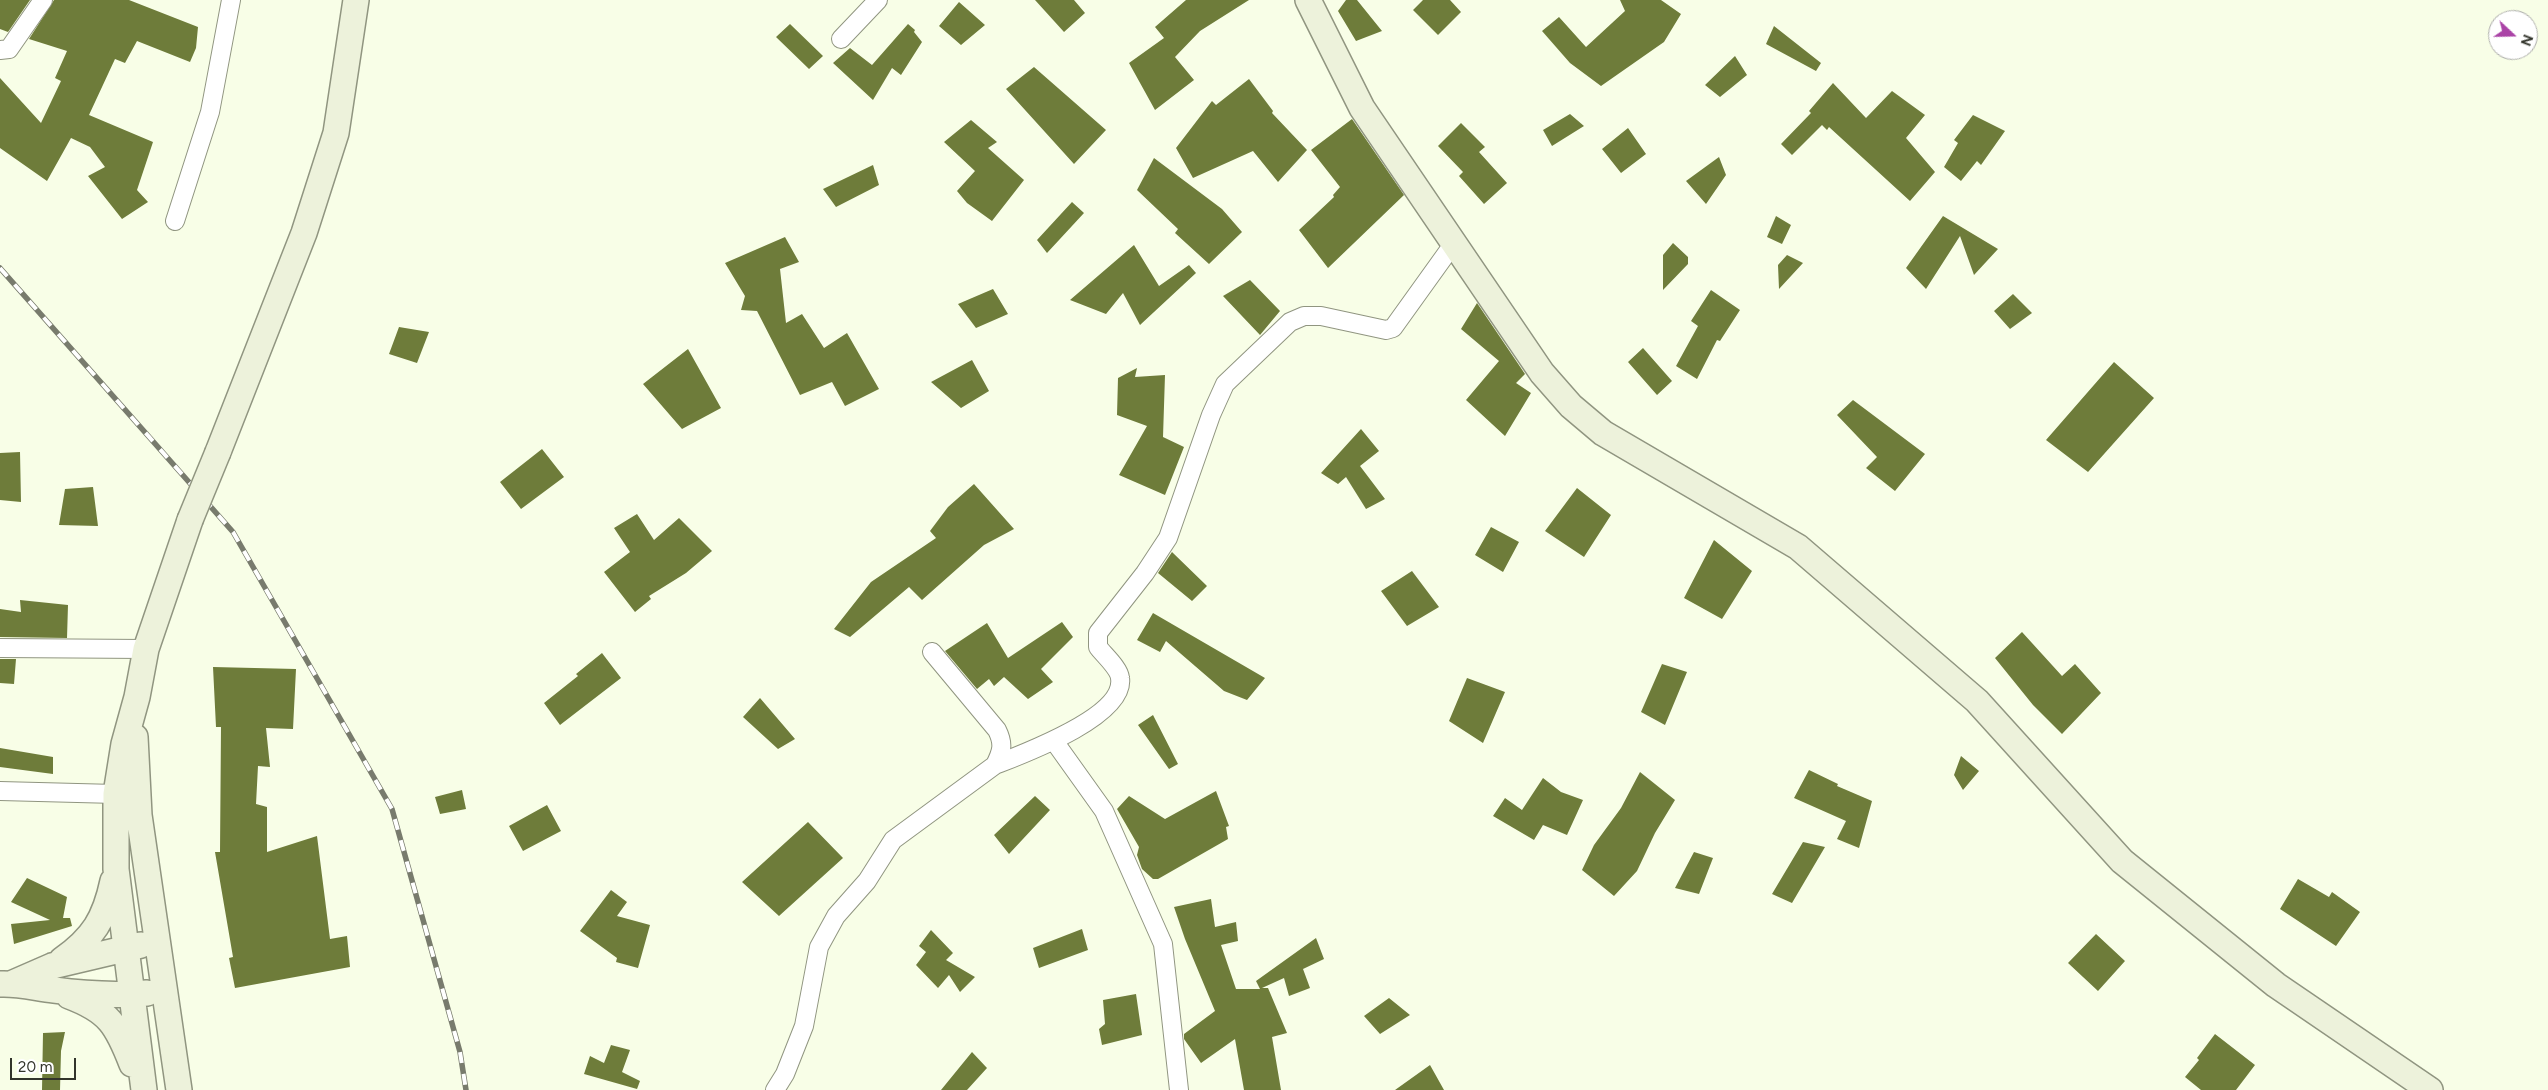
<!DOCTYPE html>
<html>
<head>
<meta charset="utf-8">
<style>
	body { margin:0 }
	#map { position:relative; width:2548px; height:1090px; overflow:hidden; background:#f8fee7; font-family:Figtree,sans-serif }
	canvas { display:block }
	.north { position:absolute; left:2488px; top:10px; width:50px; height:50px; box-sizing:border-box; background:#fff; border:1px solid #adaeaa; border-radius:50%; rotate:111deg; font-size:14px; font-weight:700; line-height:20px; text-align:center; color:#32342b }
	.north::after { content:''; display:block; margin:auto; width:18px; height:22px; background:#aa43a6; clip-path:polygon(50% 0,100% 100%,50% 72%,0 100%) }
	.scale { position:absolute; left:10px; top:1058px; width:66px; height:22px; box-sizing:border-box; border:2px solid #32342b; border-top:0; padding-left:6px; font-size:15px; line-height:18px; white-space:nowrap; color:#32342b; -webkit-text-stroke:4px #fff; paint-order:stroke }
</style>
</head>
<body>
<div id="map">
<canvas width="2548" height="1090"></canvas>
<div class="north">N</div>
<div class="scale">20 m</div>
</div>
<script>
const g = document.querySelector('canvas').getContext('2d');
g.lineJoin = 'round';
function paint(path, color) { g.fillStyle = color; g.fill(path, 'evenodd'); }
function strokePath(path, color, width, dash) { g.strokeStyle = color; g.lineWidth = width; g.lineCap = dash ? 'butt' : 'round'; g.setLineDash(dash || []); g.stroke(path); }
const building = new Path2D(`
	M0,0h30l-22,32 -8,-3z
	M54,0h75l69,27 -2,21 -6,14 -53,-21 -12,22 -10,-4 -26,56 64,27 -16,48 11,12 -26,17 -34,-43 17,-9 -15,-20 -19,-9 -24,43 -47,-33v-70l41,45 20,-42 -6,-3 12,-27 -38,-12z
	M1035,0h39l11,13 -21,19z
	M1186,0h63l-49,31 -25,26 19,23 -39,30 -26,-47 35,-25 -9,-11z
	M1346,0h11l25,31 -26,10 -18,-30z
	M1423,0h27l11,12 -23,23 -25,-25z
	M1620,0h41l20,14 -17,28 -63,44 -31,-23 -28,-32 17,-14 27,30 39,-36z
	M959,2l26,23 -24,20 -22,-19z
	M790,24l33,32 -14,13 -33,-32z
	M908,24l7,6 -1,2 8,10 -21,33 -9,-7 -19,32 -40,-37 17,-15 22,17z
	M1774,26l47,37 -5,8 -50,-27z
	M1735,56l12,19 -27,22 -15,-12z
	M1034,67l72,63 -32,34 -68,-75z
	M1249,79l24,32 -1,2 35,37 -29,32 -25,-31 -60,27 -17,-30 36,-47 4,4z
	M1833,83l33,35 26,-27 33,24 -19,23 29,34 -25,29 -81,-74 -2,3 -5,-5 -30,30 -11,-11 30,-31 -2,-2z
	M1570,114l14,12 -32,20 -9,-16z
	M1973,115l32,16 -24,34 -4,-4 -16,20 -17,-14 14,-24 -4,-3z
	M1352,119l52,76 -76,73 -29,-38 35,-33 -1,-2 7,-8 -29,-37z
	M971,120l26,22 -9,6 36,32 -32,41 -25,-18 -10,-12 18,-20 -31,-29z
	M1461,123l24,24 -6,5 28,31 -23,21 -25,-28 4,-4 -25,-26z
	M1628,128l18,26 -25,19 -19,-24z
	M1719,157l7,18 -20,29 -20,-23z
	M1154,158l68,51 20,23 -33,32 -34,-31 3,-4 -41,-39z
	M873,165l6,20 -43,22 -13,-18z
	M1072,202l12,11 -37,40 -10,-13z
	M1776,216l15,9 -9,19 -15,-7z
	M1943,216l55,33 -24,26 -14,-39 -34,53 -20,-21z
	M785,237l14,25 -19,7 6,54 16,-9 22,34 23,-15 32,56 -34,17 -13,-24 -32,13 -43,-84 -16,-1 4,-14 -20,-33z
	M1673,243l15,14v7l-25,26v-35z
	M1134,245l25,41 30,-21 7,8 -56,52 -17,-32 -17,21 -36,-14z
	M1787,255l16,8 -24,26 -1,-24z
	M1250,280l30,31 -20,24 -37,-39z
	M993,289l15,25 -32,14 -18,-24z
	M1711,290l29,20 -20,31 -3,-1 -20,39 -21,-13 22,-40 -7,-5z
	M2013,294l19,19 -22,16 -16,-18z
	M1477,303l48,71 -9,9 15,10 -26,43 -39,-36 33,-39 -38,-32z
	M399,327l30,5 -12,31 -28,-9z
	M1643,348l29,33 -15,14 -29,-33z
	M688,349l33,59 -39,21 -39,-45z
	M972,360l17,31 -28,17 -30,-26z
	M2114,362l40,36 -66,74 -42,-32z
	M1137,368l-2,9 30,-2 -2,62 21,10 -19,48 -46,-20 28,-49 -30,-11 1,-37z
	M1853,400l72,54 -30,37 -29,-23 11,-11 -40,-42z
	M1361,429l18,22 -19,15 25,33 -19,10 -20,-32 -8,7 -17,-11z
	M542,449l22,28 -43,32 -21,-27z
	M20,452l1,50 -21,-2v-47z
	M974,484l40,45 -30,16 -62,55 -13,-13 -59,50 -16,-8 37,-47 65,-44 -6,-7 18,-24z
	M93,487l5,39 -39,-1 6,-36z
	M1577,488l34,27 -27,42 -39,-26z
	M637,514l17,26 25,-22 33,33 -26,22 -37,23 2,3 -16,13 -31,-40 26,-20 -16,-24z
	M1491,527l28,15 -16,30 -28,-17z
	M1714,540l38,31 -30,48 -38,-21z
	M1172,552l35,34 -15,15 -34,-28z
	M1412,571l27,36 -32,19 -26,-35z
	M20,600l48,5 -1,33 -67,-1v-28l21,3z
	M1153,613l112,65 -18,22 -23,-9 -58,-50 -6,11 -23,-12z
	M1062,622l11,15 -32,32 12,13 -25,17 -24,-22 -10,9 -5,-7 -12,10 -32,-38 42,-28 21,35z
	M2022,632l40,44 13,-12 26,29 -39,41 -29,-29 -38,-47z
	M602,653l19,25 -61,47 -16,-22 34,-27 -2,-2z
	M0,659h16l-2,25 -14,-1z
	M1662,664l25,8 -22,53 -24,-13z
	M213,667l83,2 -3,60 -27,-1 4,39 -12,-1 -2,38 11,3v45l50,-16 13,103 17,-3 3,31 -115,21 -6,-30 4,-1 -18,-105h5l1,-125h-5z
	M1467,678l38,14 -22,51 -34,-22z
	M760,698l35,41 -17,10 -35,-32z
	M1153,715l25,49 -9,5 -31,-44z
	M0,748l53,9v17l-53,-7z
	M1961,756l18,15 -16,19 -9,-15z
	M1809,770l29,14 -1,2 35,15 -13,47 -22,-9 9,-18 -52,-23z
	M1640,772l35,28 -20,33 -18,38 -23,25 -32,-26 12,-25 27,-37z
	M1543,778l18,14 22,8 -16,35 -24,-10 -9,15 -41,-24 12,-18 17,12z
	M462,790l4,19 -26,5 -5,-17z
	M1216,791l13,35 -3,1 2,12 -70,40h-5l-11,-10 -5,-14 2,-8 -22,-38 12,-13 36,23z
	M1035,796l15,14 -41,44 -15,-19z
	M547,805l14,26 -38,20 -14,-25z
	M808,822l35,36 -64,58 -37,-34z
	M1803,842l22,5 -33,56 -20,-9z
	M1694,852l19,6 -14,36 -24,-6z
	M27,878l40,19 -4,21h7l2,8 -58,18 -3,-20 39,-4 -39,-18z
	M2298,879l31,18 3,-5 28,20 -24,34 -56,-37z
	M611,890l16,12 -10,14 33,9 -12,43 -22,-6 1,-4 -37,-27z
	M1211,899l4,28 21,-5 2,19 -17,4 15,44h24l-4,-8 60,-43 8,21 -21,10 7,19 -21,8 -5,-18 -22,10h6l19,45 -15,4 9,53h-37l-9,-51 -34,24 -17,-24v-5l31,-23 -30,-72 -11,-32z
	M1082,929l6,21 -49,18 -6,-20z
	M931,930l22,23 -7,7 29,17 -15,15 -11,-17 -11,13 -22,-23 10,-13 -7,-6z
	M2096,934l29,27 -27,30 -30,-28z
	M1136,994l6,41 -40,10 -3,-16 6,-5 -2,-24z
	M1389,998l21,17 -30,19 -16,-18z
	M65,1032l-4,19 -1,39h-18l1,-57z
	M2215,1034l40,31 -19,25h-35l-16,-13 14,-17 -2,-2z
	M611,1045l19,5 -8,22 18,9 -3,8 -53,-15 6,-18 14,7z
	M972,1052l15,16 -20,22h-26z
	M1430,1065l14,25h-49z`);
const street = new Path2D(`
	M841,39l37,-39
	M0,50l9,-1 34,-49
	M175,221l35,-109 21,-112
	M0,648l146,1
	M1054,741l50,70 59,133 16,146
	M995,765c28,-11 131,-49 125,-87 -1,-10 -16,-23 -22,-31v-14l47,-60 23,-35 43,-123 14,-31 65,-62 14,-6h17l65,14 7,-2 61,-85
	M0,791l116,3
	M775,1090l10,-16 19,-48 15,-79 17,-31 31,-35 26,-41 102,-75c7,-14 9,-21 2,-35l-65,-78`);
const secondary = new Path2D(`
	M1308,0l54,108 180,265 29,33 32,27 195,114 179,154 145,160 154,124 154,105
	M218,452l86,-219 32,-100 20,-133
	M135,737l4,78 40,275
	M62,960c31,-22 43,-41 51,-79
	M13,983l39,-17 89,-21
	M0,984c18,-1 36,4 54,6 30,4 63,6 93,3
	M69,996c40,15 48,29 63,68
	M144,1090l-28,-221v-75l8,-50 13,-47 9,-48 44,-129`);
const rail = new Path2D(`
	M0,268l233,264 159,277 68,243 6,38`);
const secondaryBridge = new Path2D(`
	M190,520l28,-68`);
paint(building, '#6e7c3a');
strokePath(street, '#909580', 20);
strokePath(secondary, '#909580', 28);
strokePath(street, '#fff', 18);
strokePath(secondary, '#edf2db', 25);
strokePath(rail, '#787b6d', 5.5);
strokePath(rail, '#fff', 4, [11]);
strokePath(secondaryBridge, '#909580', 28, []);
strokePath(secondaryBridge, '#edf2db', 25);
</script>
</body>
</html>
